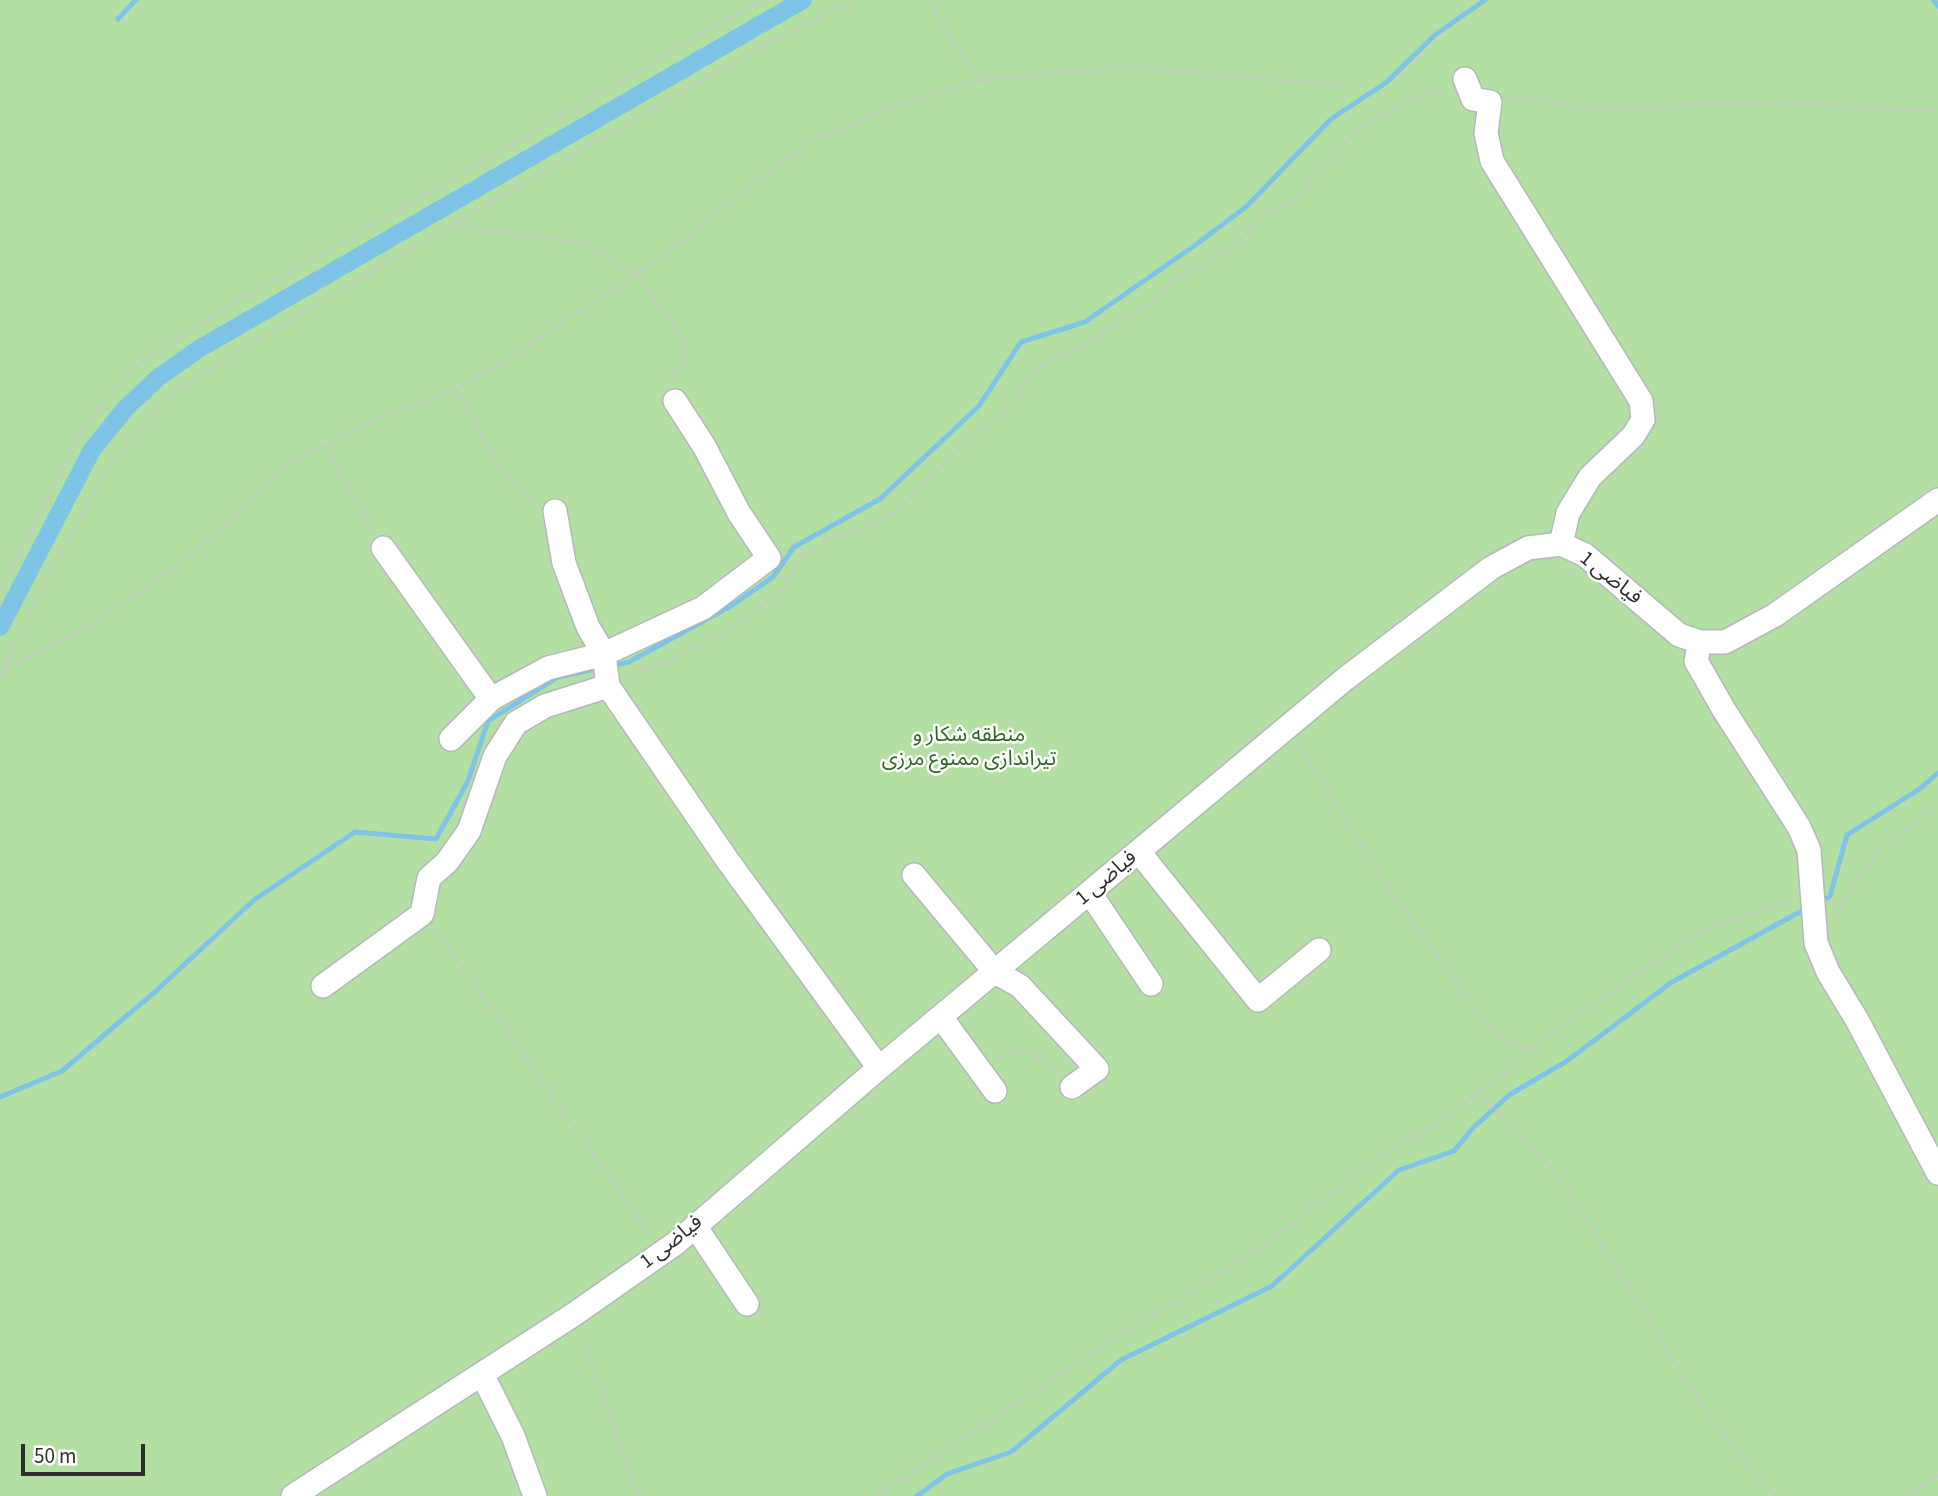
<!DOCTYPE html>
<html>
<head>
<meta charset="utf-8">
<style>
	body { margin:0 }
	#map { position:relative; width:1938px; height:1496px; overflow:hidden; background:#eee9e1; font-family:"Source Sans 3",sans-serif }
	canvas { display:block }
	.scale { position:absolute; left:21px; top:1444px; width:124px; height:32px; box-sizing:border-box; border:4px solid #2d2d2d; border-top:0; padding-left:9px; font-size:21px; line-height:24px; white-space:nowrap; color:#2d2d2d; -webkit-text-stroke:5px #fff; paint-order:stroke }
</style>
</head>
<body>
<div id="map">
<canvas width="1938" height="1496"></canvas>
<div class="scale">50 m</div>
</div>
<script>
const g = document.querySelector('canvas').getContext('2d');
g.lineJoin = 'round';
function paint(path, color) { g.fillStyle = color; g.fill(path, 'evenodd'); }
function strokePath(path, color, width, dash) { g.strokeStyle = color; g.lineWidth = width; g.lineCap = dash ? 'butt' : 'round'; g.setLineDash(dash || []); g.stroke(path); }
function write(font, color, halo, rows, align = 'center') {
  g.font = font + ' "Source Sans 3","Noto Sans Arabic",sans-serif'; g.lineWidth = 5; g.setLineDash([]); g.textBaseline = 'middle'; g.strokeStyle = halo; g.fillStyle = color; for (const [text, x, y, turn = 0] of rows) {
    g.save(); g.translate(x, y); g.rotate((+turn || 0) * Math.PI / 180); g.textAlign = isNaN(turn) ? turn : align; if (halo) g.strokeText(text, 0, 0); g.fillText(text, 0, 0); g.restore();
  }
}
const green = new Path2D(`
	M0,0h1938v1496h-1938z`);
const stream = new Path2D(`
	M1934,0l4,6
	M118,19l18,-19
	M610,666l19,-4 102,-56 42,-29 21,-30 86,-48 99,-93 42,-64 64,-20 109,-76 53,-40 84,-87 56,-37 48,-47 50,-35
	M1819,902l11,-6 17,-61 74,-47 17,-15
	M0,1097l62,-26 94,-80 98,-91 101,-68 81,7 32,-58 20,-60 70,-44 42,-9
	M917,1496l30,-22 64,-22 110,-92 151,-74 127,-116 55,-19 19,-23 36,-33 58,-34 105,-79 135,-74`);
const canal = new Path2D(`
	M0,627l92,-177 33,-41 34,-32 38,-27 606,-350`);
const path = new Path2D(`
	M982,80l146,-13 220,19
	M1507,101l25,-3 55,11 182,-6 169,8
	M451,226l131,17 55,31 43,59 6,21 -16,28
	M456,389c16,28 54,104 82,115
	M325,444l48,86
	M781,575l7,10 11,-27 29,-19 50,-15 32,-25 47,-48 56,-47 19,-33 27,-16 26,-10 73,-47 9,-13 68,-38 30,-34 26,-10 61,-67 36,-25 27,-13 32,-9
	M0,591l87,-169 54,-60 78,-50 196,-111 345,-201
	M3,670l81,-41 76,-51 61,-48 60,-62 95,-48 80,-31 39,-21 142,-94 42,-30 81,-67 59,-40 72,-29 91,-28 -31,-41 -22,-39
	M0,676l62,-126 51,-90 49,-57 70,-49 219,-128 293,-170 112,-56
	M625,679l55,-24 63,-33 45,-37
	M1298,743l89,143 107,148 35,16 156,-109 50,-23 46,-13 12,-8
	M1835,916l47,-70 33,-22 23,-19
	M436,930l215,306
	M997,1059c26,-18 40,-3 60,15
	M1478,1092c26,26 55,52 77,82 76,105 131,227 221,322
	M580,1335l60,161
	M876,1496l231,-153 73,-43 74,-49 138,-102 45,-24 41,-33 25,-16 26,-26
	M1906,1496l32,-21`);
const minor = new Path2D(`
	M1465,79l8,20 17,3 -4,31 6,28 149,240 2,19 -10,16 -43,41 -22,36 -7,31
	M555,511l9,52 24,64 16,27 4,32 120,175 151,207
	M383,548l108,151 57,-31 56,-14 99,-46 66,-50 -30,-45 -35,-67 -29,-45
	M1700,642l-4,19 28,49 75,117 10,23 7,93 12,29 29,48 81,153
	M451,739l40,-40
	M1139,852l119,148 61,-50
	M914,875l81,97 25,14 77,83 -25,18
	M1090,893l61,91
	M323,986l99,-72 7,-36 18,-16 22,-31 26,-75 21,-33 29,-17 63,-20
	M941,1017l54,74
	M695,1226l52,78
	M482,1374l31,62 22,60
	M293,1496l280,-181 103,-72 203,-175 466,-389 146,-111 37,-20 33,-4 24,11 94,80 21,7h25l50,-27 163,-115`);
const streetNames = [
	["فیاضی 1",1610,579,38],
	["فیاضی 1",1107,879,-40],
	["فیاضی 1",672,1243,-38]
];
const parkNames = [
	["منطقه شکار و",969,736],
	["تیراندازی ممنوع مرزی",969,760]
];
paint(green, '#b3e0a2');
strokePath(stream, '#7dc4e7', 5);
strokePath(canal, '#7dc4e7', 18);
strokePath(minor, '#b4b6bf', 26);
strokePath(path, '#c8c8c8', 2.5, [5, 3.5]);
strokePath(minor, '#fff', 23);
write('21px', '#2d2d2d', '#fff', streetNames);
write('21px', '#2b6721', '#fff', parkNames);
</script>
</body>
</html>
